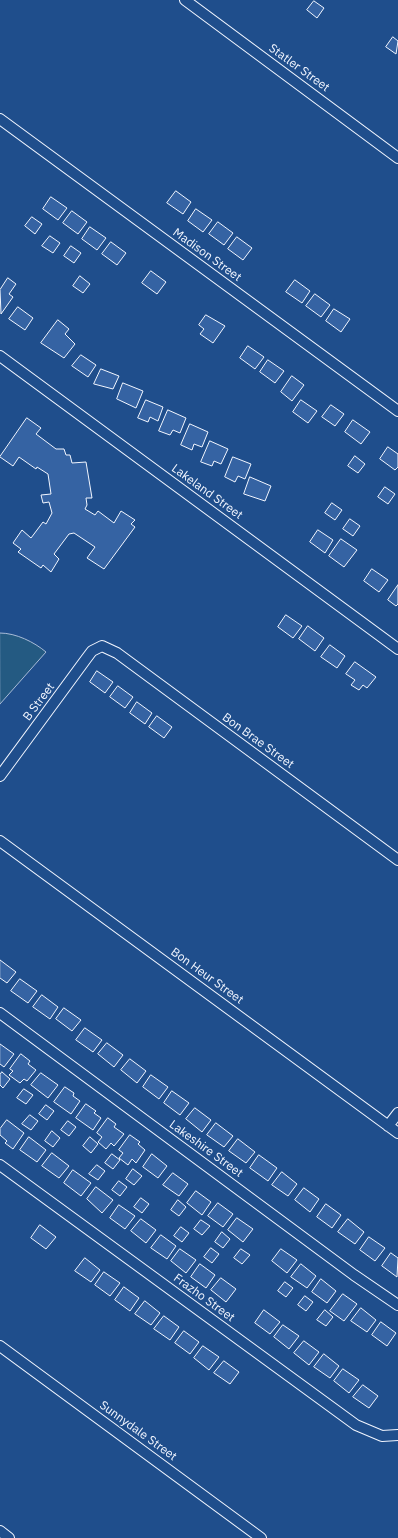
<!DOCTYPE html>
<html>
<head>
<meta charset="utf-8">
<style>
	body { margin:0 }
	canvas { display:block; background:#1f4e8c }
</style>
</head>
<body>
<canvas width="398" height="1538"></canvas>
<script>
const g = document.querySelector('canvas').getContext('2d');
g.lineJoin = 'round';
function paint(path, color) { g.fillStyle = color; g.fill(path, 'evenodd'); }
function strokePath(path, color, width, dash) { g.strokeStyle = color; g.lineWidth = width; g.lineCap = dash ? 'butt' : 'round'; g.setLineDash(dash || []); g.stroke(path); }
function write(font, color, halo, rows, align = 'center') {
  g.font = font + ' "IBM Plex Sans",sans-serif'; g.lineWidth = 3; g.setLineDash([]); g.textBaseline = 'middle'; g.strokeStyle = halo; g.fillStyle = color; for (const [text, x, y, turn = 0] of rows) {
    g.save(); g.translate(x, y); g.rotate((+turn || 0) * Math.PI / 180); g.textAlign = isNaN(turn) ? turn : align; if (halo) g.strokeText(text, 0, 0); g.fillText(text, 0, 0); g.restore();
  }
}
const green = new Path2D(`
	M0,633c16,0 34,9 46,19l-46,52z`);
const building = new Path2D(`
	M314,1l10,7 -7,10 -10,-8z
	M393,37l5,4 -2,13 -10,-7z
	M176,191l15,11 -8,12 -16,-11z
	M51,197l16,11 -9,12 -15,-11z
	M196,209l16,11 -9,12 -15,-11z
	M72,211l15,11 -9,12 -15,-11z
	M32,217l10,7 -7,10 -10,-8z
	M218,222l15,11 -9,12 -15,-11z
	M90,227l16,11 -9,12 -15,-11z
	M50,236l10,7 -7,10 -11,-7z
	M237,237l15,11 -9,12 -15,-11z
	M111,242l15,11 -9,12 -15,-11z
	M71,246l10,7 -7,10 -10,-7z
	M151,271l15,11 -9,12 -15,-11z
	M80,276l10,8 -7,9 -10,-7z
	M8,278l8,6 -7,10 4,3 -12,17 -1,-24z
	M295,280l15,11 -8,12 -16,-11z
	M315,294l15,11 -9,12 -15,-11z
	M18,307l15,11 -8,12 -16,-11z
	M334,309l16,10 -9,13 -15,-11z
	M206,315l19,11 -12,17 -13,-9 4,-5 -5,-4z
	M58,320l11,9 -4,5 10,10 -11,14 -23,-15z
	M248,346l16,11 -9,12 -15,-11z
	M81,355l15,10 -8,12 -16,-11z
	M268,360l16,11 -9,12 -15,-11z
	M101,369l18,7 -6,13 -19,-5z
	M292,376l12,9 -12,16 -11,-9z
	M123,383l20,8 -7,17 -19,-9z
	M146,400l17,7 -5,14 -8,-4 -2,5 -10,-4z
	M301,400l16,11 -9,12 -15,-11z
	M331,405l13,9 -9,12 -13,-9z
	M168,410l18,8 -6,15 -7,-3 -3,5 -11,-4z
	M27,418l14,10 -5,6 20,15h8l2,6h4l2,8 14,-1 6,36h-6l1,7 -2,4 10,6 3,-4 16,12 7,-12 14,9 -4,4 4,3 -31,42 -17,-11 8,-11 -21,-14 -5,1 -15,20 5,5 -8,13 -8,-7 -2,3 -23,-16 3,-3 -8,-6 9,-13 9,8 12,-16 3,2 6,-11 -3,-11 -6,1 -2,-8 10,-1 -3,-20 -11,-7 -1,2 -17,-12 -6,9 -13,-9z
	M353,420l17,12 -9,12 -16,-12z
	M190,424l18,8 -6,15 -8,-3 -2,6 -11,-5z
	M210,441l18,8 -7,15 -7,-3 -2,5 -11,-4z
	M388,447l10,7v13l-3,3 -15,-11z
	M355,456l10,8 -7,9 -10,-7z
	M233,457l18,7 -6,15 -7,-3 -3,6 -10,-5z
	M250,477l21,9 -6,15 -21,-7z
	M385,487l10,7 -7,10 -10,-7z
	M332,503l10,7 -7,10 -10,-7z
	M350,519l10,7 -7,10 -10,-7z
	M318,530l15,10 -8,13 -15,-11z
	M341,539l16,11 -13,17 -15,-11z
	M372,569l16,11 -9,12 -15,-11z
	M398,585v19l-2,2 -8,-6z
	M286,615l16,11 -9,12 -15,-11z
	M308,626l16,12 -9,13 -16,-12z
	M330,645l15,11 -8,12 -16,-11z
	M355,662l21,15 -9,11 -4,-3 -4,5 -8,-5 4,-5 -9,-6z
	M97,671l16,11 -8,11 -15,-11z
	M118,686l15,11 -8,11 -15,-11z
	M137,702l15,11 -7,11 -15,-11z
	M157,716l15,11 -8,11 -15,-11z
	M0,960l16,12 -9,11 -7,-5z
	M20,979l17,12 -9,12 -17,-12z
	M42,995l16,12 -8,12 -17,-12z
	M64,1008l17,12 -9,11 -16,-12z
	M85,1028l17,12 -9,12 -17,-12z
	M107,1043l16,12 -9,12 -16,-13z
	M0,1044l14,10 -10,13 -4,-3z
	M21,1054l9,7 -2,3 8,6 -9,11 -3,-2 -4,4 -11,-8 4,-4 -3,-2z
	M130,1059l16,12 -9,12 -16,-13z
	M2,1072l8,7 -7,9 -3,-3v-10z
	M41,1073l17,12 -10,13 -17,-13z
	M151,1075l17,12 -9,12 -16,-12z
	M65,1087l9,6 -1,3 7,5 -9,13 -17,-12z
	M24,1089l9,6 -7,9 -9,-6z
	M172,1091l17,12 -9,12 -16,-12z
	M86,1104l10,7 -2,2 7,5 -8,12 -17,-12z
	M46,1105l8,6 -7,9 -8,-6z
	M195,1108l16,12 -9,12 -16,-13z
	M30,1115l8,6 -7,9 -9,-6z
	M108,1118l8,6 -2,3 10,7 -10,12 -3,-3 -5,6 -8,-7 4,-5 -5,-4z
	M7,1120l17,13 -11,16 -8,-6 2,-2 -7,-6v-6z
	M68,1121l8,6 -7,9 -8,-6z
	M216,1123l17,13 -9,11 -17,-12z
	M52,1131l8,7 -7,9 -8,-6z
	M130,1135l10,7 -2,2 7,6 -9,13 -4,-4 -4,6 -9,-7 4,-5 -4,-3z
	M29,1137l17,13 -9,12 -17,-12z
	M90,1137l8,7 -7,9 -8,-7z
	M238,1139l17,13 -9,11 -17,-12z
	M52,1153l17,13 -10,12 -17,-12z
	M112,1154l8,6 -7,9 -8,-6z
	M152,1154l15,12 -9,12 -15,-11z
	M259,1155l18,13 -9,13 -18,-13z
	M97,1165l8,6 -7,9 -9,-6z
	M133,1169l9,7 -8,9 -8,-6z
	M73,1170l18,13 -10,13 -17,-13z
	M282,1172l15,12 -9,12 -16,-11z
	M173,1173l15,11 -9,12 -16,-11z
	M119,1181l8,6 -7,9 -8,-6z
	M96,1187l17,13 -11,13 -15,-14z
	M304,1188l15,11 -9,13 -15,-12z
	M196,1191l15,11 -9,13 -15,-12z
	M141,1198l8,6 -7,9 -8,-6z
	M178,1200l8,7 -7,9 -8,-6z
	M218,1203l15,11 -10,13 -15,-11z
	M326,1204l15,11 -9,13 -15,-11z
	M119,1205l16,11 -10,13 -15,-11z
	M237,1218l16,11 -10,13 -15,-12z
	M141,1219l15,11 -10,13 -15,-12z
	M348,1219l16,13 -9,12 -17,-12z
	M201,1220l9,6 -8,9 -8,-6z
	M40,1225l16,12 -10,12 -15,-11z
	M181,1227l8,6 -7,9 -8,-6z
	M222,1232l8,7 -7,9 -8,-6z
	M161,1235l15,11 -9,13 -16,-11z
	M369,1237l16,11 -10,13 -15,-11z
	M211,1248l8,6 -7,9 -8,-6z
	M180,1249l16,11 -10,13 -15,-12z
	M241,1249l9,6 -8,9 -8,-6z
	M281,1249l16,11 -10,13 -15,-12z
	M391,1253l7,5 -1,19 -15,-11z
	M85,1258l15,12 -9,12 -16,-11z
	M200,1264l15,11 -9,13 -15,-11z
	M301,1264l15,12 -9,12 -16,-11z
	M104,1272l16,11 -10,13 -15,-11z
	M221,1278l15,11 -10,13 -15,-12z
	M321,1279l15,12 -9,12 -15,-11z
	M285,1282l8,6 -7,9 -8,-6z
	M124,1287l15,11 -9,13 -15,-11z
	M343,1294l14,10 -13,17 -14,-10z
	M305,1296l8,6 -7,9 -8,-6z
	M145,1301l15,12 -9,12 -16,-11z
	M361,1308l15,12 -9,12 -16,-11z
	M264,1310l16,12 -10,12 -15,-11z
	M325,1310l8,7 -7,9 -9,-6z
	M164,1316l15,11 -9,13 -16,-11z
	M381,1322l15,11 -9,13 -15,-11z
	M283,1325l16,11 -10,13 -15,-12z
	M184,1331l15,11 -9,12 -15,-11z
	M304,1341l15,11 -10,13 -15,-12z
	M203,1346l16,11 -10,13 -15,-12z
	M324,1354l15,12 -9,12 -16,-11z
	M224,1361l15,11 -9,12 -16,-11z
	M343,1369l16,11 -10,13 -15,-12z
	M363,1385l15,11 -9,12 -16,-11z`);
const minor = new Path2D(`
	M185,0l213,158
	M0,119l398,292
	M0,356l398,293
	M0,776l86,-117 6,-8 10,-5 15,7 281,207
	M0,841l398,292
	M0,1013l354,262 44,30
	M388,1126l10,-13
	M0,1165l356,260 26,11 16,-1
	M0,1346l261,192
	M0,1531l9,7`);
const streetNames = [
	["Statler Street",299,68,36],
	["Madison Street",207,255,36],
	["Lakeland Street",207,492,36],
	["B Street",39,702,-53],
	["Bon Brae Street",258,741,36],
	["Bon Heur Street",207,976,36],
	["Lakeshire Street",206,1149,36],
	["Frazho Street",204,1298,36],
	["Sunnydale Street",138,1431,36]
];
paint(green, '#245a82');
strokePath(green, '#a8bbd7', 1);
paint(building, '#3563a3');
strokePath(building, '#f2f6ff', 1);
strokePath(minor, '#f2f6ff', 12);
strokePath(minor, '#1f4e8c', 10);
write('12px', '#f2f6ff', '#1f4e8c', streetNames);
</script>
</body>
</html>
